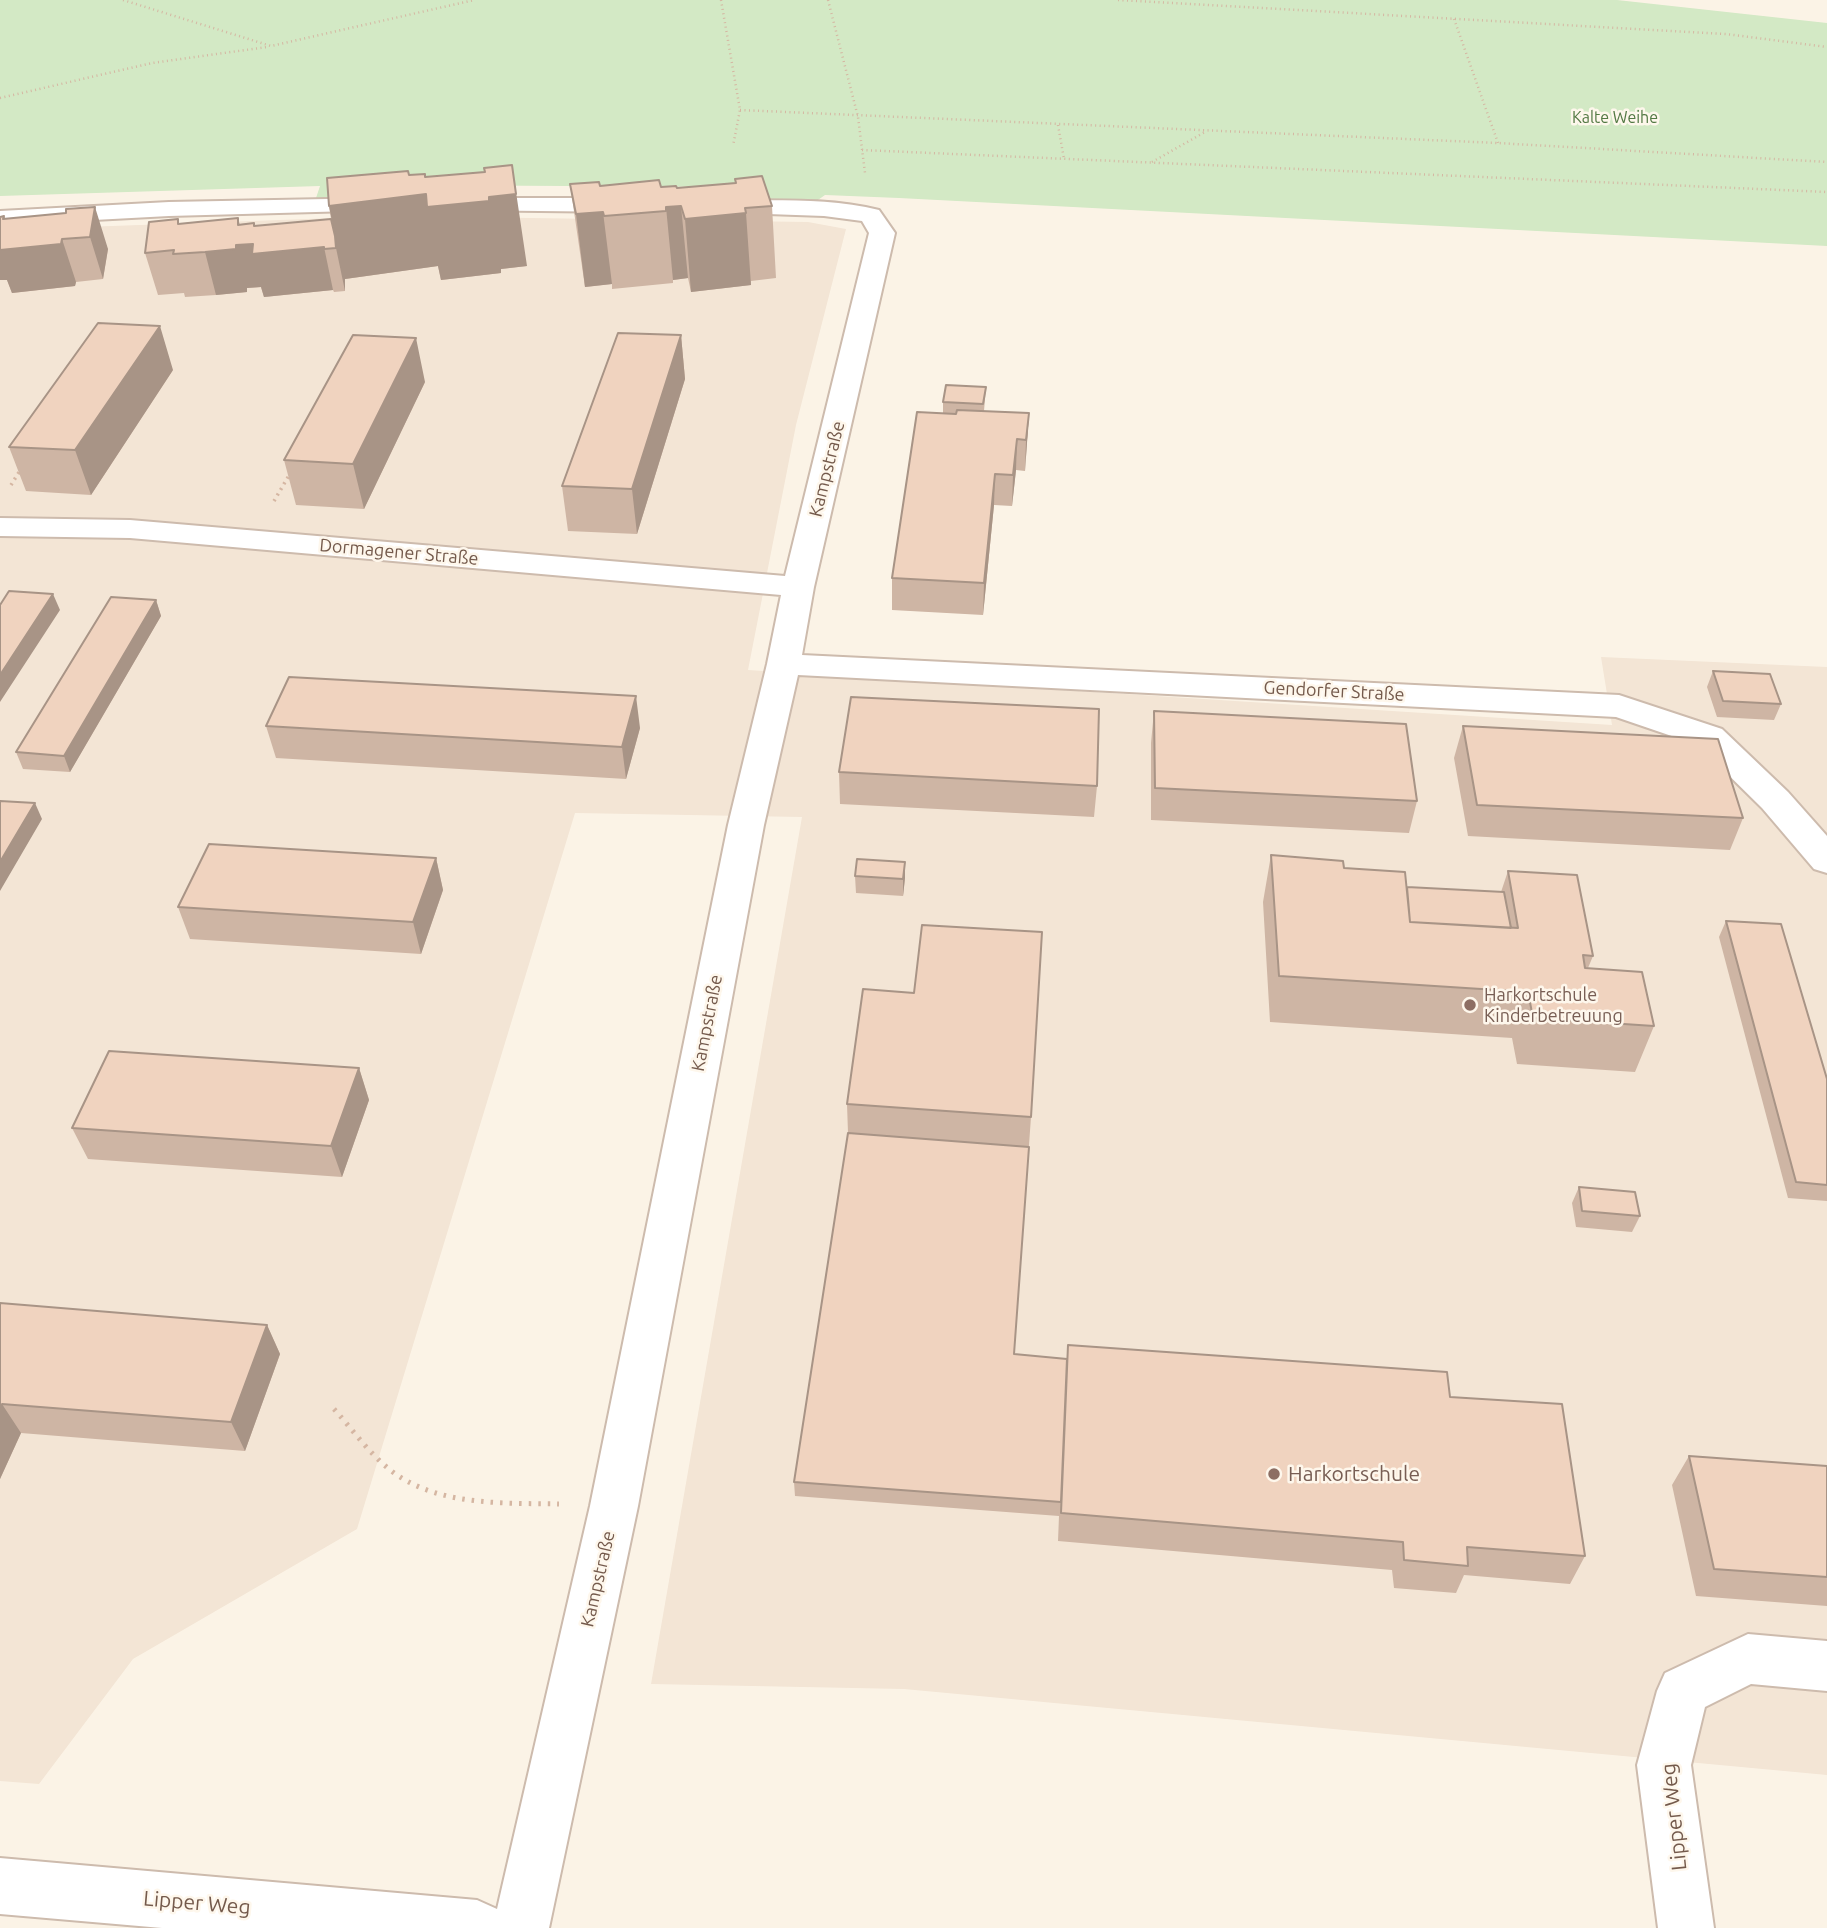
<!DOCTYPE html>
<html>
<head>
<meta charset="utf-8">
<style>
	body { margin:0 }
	canvas { display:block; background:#fbf3e6 }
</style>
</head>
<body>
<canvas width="1827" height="1928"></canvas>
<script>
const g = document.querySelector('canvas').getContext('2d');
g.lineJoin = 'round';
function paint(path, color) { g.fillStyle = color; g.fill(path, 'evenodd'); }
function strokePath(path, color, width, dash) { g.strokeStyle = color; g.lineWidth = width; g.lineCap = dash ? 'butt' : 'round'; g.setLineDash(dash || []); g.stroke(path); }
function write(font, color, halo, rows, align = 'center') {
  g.font = font + ' Ubuntu,sans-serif'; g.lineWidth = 5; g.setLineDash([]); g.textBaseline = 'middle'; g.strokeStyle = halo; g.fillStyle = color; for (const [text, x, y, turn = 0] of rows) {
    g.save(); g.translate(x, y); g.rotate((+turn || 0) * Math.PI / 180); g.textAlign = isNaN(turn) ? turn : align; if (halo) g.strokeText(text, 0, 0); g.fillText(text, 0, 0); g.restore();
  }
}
const residential = new Path2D(`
	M391,216l417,6 38,7 -50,196 -48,245 864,55 -11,-68 226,10v1108l-923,-86 -253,-5 151,-867 -227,-4 -218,716 -224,130 -94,125 -39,-3v-1551z`);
const green = new Path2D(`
	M0,0h1617l210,23v223l-928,-48 -74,-3 -10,7 -78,-3 3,-12 -345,-2 -4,12 -75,1 4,-12 -320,10z`);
const pathFar2 = new Path2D(`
	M123,0l148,46 203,-46
	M721,0l19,110 -7,36
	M828,0l30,117 7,56
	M1118,0l608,34 101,13
	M1454,19l44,124
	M0,98l152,-35 115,-16
	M740,110l758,33 329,19
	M1058,125l6,34
	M862,150l965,42
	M1152,162l53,-30`);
const pathFar1 = new Path2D(`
	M11,485l10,-16
	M274,501l17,-29`);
const path = new Path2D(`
	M334,1409c20,22 38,49 63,66 46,31 109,28 162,29`);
const minor = new Path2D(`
	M380,198l9,2 3,5 -3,5 -220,6 -169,9v-14l169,-9z
	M464,198h161l9,2 3,5 -3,5 -9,2 -170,-2 -3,-5 3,-5z
	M720,200c52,1 108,-3 159,10l16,23 -81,354 -12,68 817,40 103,34 66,63 39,44v37l-13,-4 -52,-61 -64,-63 -82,-28 -818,-42 -34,150 -126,681 -89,422h-387l-162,-14v-56l477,42 20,9 93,-403 138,-681 39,-161 14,-69 -651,-57 -130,-2v-18l130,2 655,56 84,-343 -7,-12 -38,-5 -113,-4 -3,-5 3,-5z
	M1748,1634l79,7v50l-76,-7 -46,23 -14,58 23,163h-56l-21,-163 20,-74 8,-18z`);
const wall = new Path2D(`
	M409,175l16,2 102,89 -26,3v4l-60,7 -3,-14 -93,13v12l-11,1 -1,-2 -69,7 -3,-10 -14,1v4l-31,3 -31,2 -1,-4 -26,2 -13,-42 33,-34 1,4 61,1 14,-1v3l77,-7 -2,-13z
	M735,179l37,27 4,72 -25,3v4l-60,7 -3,-14 -15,2v3l-61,6v-5l-27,3 -15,-103 107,4 58,-5z
	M66,213l42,36 -5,30 -27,3 -1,4 -63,7 -5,-13 -3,-64 1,3z
	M681,335l4,44 -48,155 -69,-3 -6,-45z
	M173,370l-82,125 -65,-4 -17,-44z
	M425,382l-61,127 -68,-4 -12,-45z
	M986,387l-2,24 45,2 -4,58 -9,-1 -4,36 -18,-1 -11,110 -91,-5v-32l51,-164v-12z
	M156,600l5,16 -91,156 -47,-3 -7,-17z
	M1713,671l68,33 -7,16 -57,-3 -10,-30z
	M1154,711l263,90 -8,32 -258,-13v-77z
	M266,726l374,2 -14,51 -350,-21z
	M1463,726l280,92 -13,32 -262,-14 -14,-78z
	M839,772l258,14 -3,31 -254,-13z
	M1271,855l73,13 63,19 94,5 7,-21 85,85 -5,12 66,58 -19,46 -118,-8 -5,-26 -242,-16 -7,-120z
	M436,858l7,32 -22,64 -231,-15 -12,-32z
	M905,862v16l-2,18 -47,-3 -1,-17z
	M1726,921l101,158v122l-39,-3 -69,-261z
	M359,1068l10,32 -27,77 -254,-18 -16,-31z
	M847,1104l184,13 -17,237 53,5 1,-14 382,52 135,159 -15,28 -106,-9 -8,18 -62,-5 -2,-18 -334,-29 1,-25 -264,-20 -1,-14 54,-349z
	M1579,1187l61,29 -8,16 -56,-5 -4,-24z
	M0,1303l267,22 13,29 -35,97 -224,-18 -21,46z
	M1689,1456l138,10v140l-131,-10 -24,-111z`);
const shadedWall = new Path2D(`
	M512,165l15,101 -26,3v4l-60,7 -3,-14 -93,13v12l-9,-43 -1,-12 -6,-30 84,-10 12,-19v-3l6,33 58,-10z
	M681,206l7,72 -15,2 -7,-73z
	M95,207l13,42 -5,30 -13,-42z
	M603,212l9,72 -27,3 -9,-73z
	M746,213l5,72 -60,7 -6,-73z
	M4,216l12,32 46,-9 14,43 -1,4 -63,7 -5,-13h-7v-44z
	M238,218l7,27 9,-22 7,30 63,-6 9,43 -69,7 -3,-10 -14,1v4l-31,3 -11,-43 33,-27z
	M160,326l13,44 -82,125 -16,-45z
	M681,335l4,44 -48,155 -5,-45z
	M416,338l9,44 -61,127 -11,-45z
	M1029,413l-2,30 -2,28 1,-31z
	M1017,439l-1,31 -4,36 1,-31z
	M995,474l-1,31 -11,110 1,-32z
	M53,594l7,16 -60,92v-27z
	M156,600l5,16 -91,156 -6,-16z
	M636,696l4,32 -14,51 -4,-32z
	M35,803l7,16 -42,72v-29z
	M436,858l7,32 -22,64 -8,-32z
	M905,862v16l-2,18v-17z
	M359,1068l10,32 -27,77 -11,-31z
	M267,1325l13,29 -35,97 -14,-29z
	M2,1404l19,29 -21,46v-72z`);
const building = new Path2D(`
	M512,165l4,29 -27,3v4l-62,6 -1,-13 -97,12 -2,-28 81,-7 1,4 16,-1v3l60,-5 -1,-4z
	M762,176l10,30 -27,2 1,5 -61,6 -4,-13 -15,1v4l-62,5 -1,-4 -27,2 -6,-30 29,-2 1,4 59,-6 2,7 15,-1 1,2 59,-5 -1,-4z
	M95,207l-5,30 -28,2 -1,5 -61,6v-33l4,-1 -1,3 63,-6v-4z
	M238,218v7l16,-2v3l77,-7 4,17 1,12 -12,1v-2l-72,7 1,-10 -17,1v4l-31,3 -32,2 1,-4 -29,3 4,-31 29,-3v5z
	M98,323l62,3 -85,124 -66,-3z
	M618,333l63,2 -49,154 -70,-3z
	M353,335l63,3 -63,126 -69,-4z
	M946,385l40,2 -3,17 -40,-2z
	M957,410l72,3 -3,27 -9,-1 -4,36 -18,-1 -11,109 -92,-5 25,-166 39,2z
	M9,591l44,3 -53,81v-70z
	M111,597l45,3 -92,156 -48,-4z
	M1713,671l57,3 11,30 -58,-3z
	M289,677l347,19 -14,51 -356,-21z
	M851,697l248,12 -2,77 -258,-14z
	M1154,711l252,13 11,77 -262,-13z
	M1463,726l255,13 25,79 -266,-13z
	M0,801l35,2 -35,59z
	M209,844l227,14 -23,64 -235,-15z
	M1271,855l72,6 1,7 61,4 5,50 108,6 -10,-57 69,4 16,81 -10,-1 2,13 57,4 12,54 -121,-8 -5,-26 -249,-16z
	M857,859l48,3 -2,17 -48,-3z
	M1407,887l97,5 7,36 -101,-6z
	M1726,921l55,3 46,155v106l-31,-3z
	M922,925l120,7 -11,185 -184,-13 16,-115 51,4z
	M109,1051l250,17 -28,78 -259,-18z
	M848,1133l181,14 -15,207 53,5 -6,143 -267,-20z
	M1579,1187l56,5 5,24 -58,-5z
	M0,1303l267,22 -36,97 -229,-18 -2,3z
	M1068,1345l379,27 3,25 112,7 23,152 -118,-9 1,19 -64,-6 -1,-18 -342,-29z
	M1689,1456l138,10v111l-113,-8z`);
const markers = [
	[1470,1005,7,"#8d6e63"],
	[1274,1474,7,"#8d6e63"]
];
const farParknames = [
	["Kalte Weihe",1615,118]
];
const streetNames = [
	["Kampstraße",827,469,-76],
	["Dormagener Straße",399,552,5],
	["Gendorfer Straße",1334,691,3],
	["Kampstraße",707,1023,-79],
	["Kampstraße",598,1579,-77]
];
const educationNames = [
	["Harkortschule",1484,995],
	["Kinderbetreuung",1484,1016]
];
const nearEducationnames = [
	["Harkortschule",1288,1474]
];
const nearStreetnames = [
	["Lipper Weg",1674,1817,-96],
	["Lipper Weg",197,1903,5]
];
paint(residential, '#f3e5d5');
paint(green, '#d3e9c5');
strokePath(minor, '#cdbbad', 4);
strokePath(pathFar2, '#d5b6a2', 2.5, [1, 3.5]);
strokePath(pathFar1, '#d5b6a2', 3.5, [2, 4.5]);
strokePath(path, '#d5b6a2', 5, [2.5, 7]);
paint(minor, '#fff');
paint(wall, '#ceb5a4');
paint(shadedWall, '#a89486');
paint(building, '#f0d3bf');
strokePath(building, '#a89486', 2);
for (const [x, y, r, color] of markers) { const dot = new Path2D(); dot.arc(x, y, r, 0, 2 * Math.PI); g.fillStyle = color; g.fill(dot); strokePath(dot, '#fef7ec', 2.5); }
write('16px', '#537944', '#fef7ec', farParknames);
write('18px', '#745a4c', '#fef7ec', streetNames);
write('18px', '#785e54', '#fef7ec', educationNames, 'left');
write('21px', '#785e54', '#fef7ec', nearEducationnames, 'left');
write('21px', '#745a4c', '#fef7ec', nearStreetnames);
</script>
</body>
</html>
